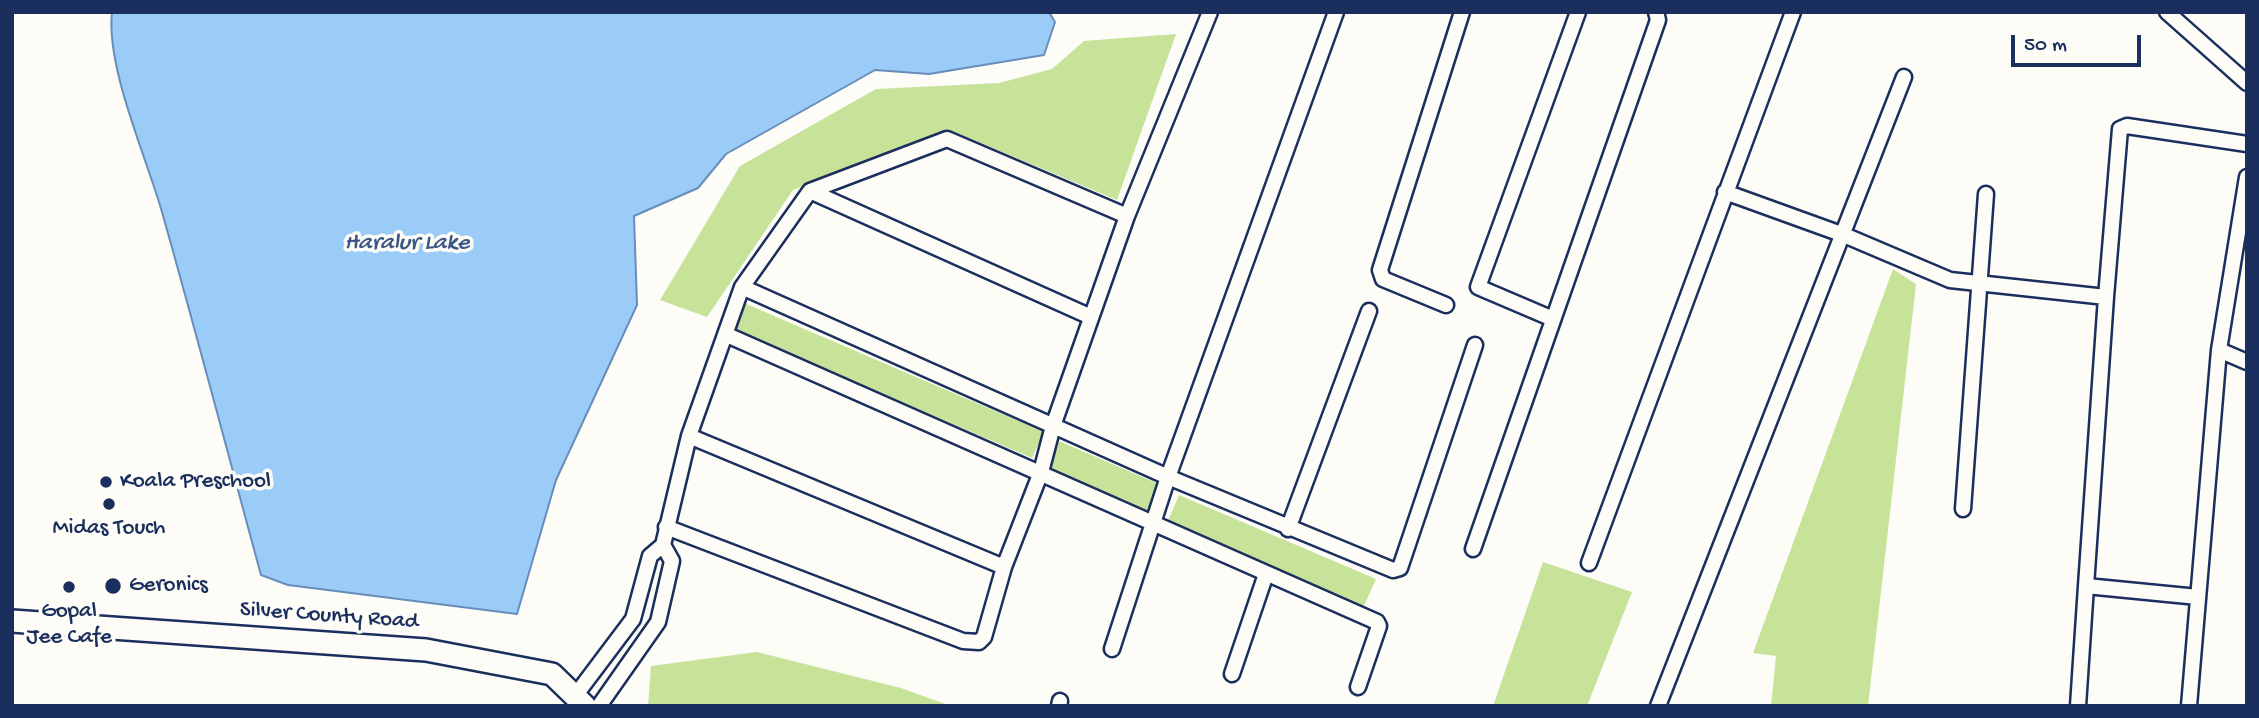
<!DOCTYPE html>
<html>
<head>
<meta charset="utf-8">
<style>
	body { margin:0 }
	#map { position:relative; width:2259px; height:718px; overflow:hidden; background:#fdfcf7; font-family:"Gochi Hand",sans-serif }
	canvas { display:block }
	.frame { position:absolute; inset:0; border:14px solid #1b2f5e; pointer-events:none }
	.scale { position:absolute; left:2011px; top:35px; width:130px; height:32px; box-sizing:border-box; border:4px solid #1b2f5e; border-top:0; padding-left:9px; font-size:21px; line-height:24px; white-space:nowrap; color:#1b2f5e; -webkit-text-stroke:5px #fdfcf7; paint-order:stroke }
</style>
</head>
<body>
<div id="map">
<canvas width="2259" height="718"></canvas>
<div class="frame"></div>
<div class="scale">50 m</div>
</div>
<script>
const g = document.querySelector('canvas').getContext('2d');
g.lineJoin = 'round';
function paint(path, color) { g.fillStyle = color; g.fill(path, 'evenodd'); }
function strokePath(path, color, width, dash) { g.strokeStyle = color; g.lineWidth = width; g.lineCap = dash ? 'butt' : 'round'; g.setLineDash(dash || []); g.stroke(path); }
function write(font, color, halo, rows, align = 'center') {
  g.font = font + ' "Gochi Hand",sans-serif'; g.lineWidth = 7; g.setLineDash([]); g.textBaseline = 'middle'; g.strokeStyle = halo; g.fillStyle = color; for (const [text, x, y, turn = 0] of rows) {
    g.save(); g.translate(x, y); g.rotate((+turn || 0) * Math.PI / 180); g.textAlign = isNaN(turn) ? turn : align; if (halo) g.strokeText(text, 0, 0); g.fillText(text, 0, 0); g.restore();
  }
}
const green = new Path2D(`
	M1176,34l-59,166 -165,-69 -159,59 -86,127 -47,-17 80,-134 136,-77 123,-6 53,-14 32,-28z
	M1893,269l23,15 -48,422h-97l5,-50 -23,-3z
	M744,303l300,129 -12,26 -300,-129z
	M1059,441l102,44 -12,26 -101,-43z
	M1179,495l197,84 -13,29 -196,-85z
	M1543,562l89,30 -45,114h-94z
	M757,652l144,36 50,18h-303l3,-40z`);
const water = new Path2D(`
	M112,12h937l6,10 -11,33 -115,19 -54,-4 -149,84 -28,34 -64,28 3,89 -81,175 -39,134 -229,-29 -27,-10c-33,-121 -65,-243 -99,-363 -16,-56 -56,-144 -50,-200z`);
const street = new Path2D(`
	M2167,12l80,71
	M810,191l281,126
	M1725,192l119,43 106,45 156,17 14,-168 7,-3 120,18
	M1127,216l83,-204
	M742,287l426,190 225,93 7,-2 75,-223
	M2106,297l-20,289 112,11
	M1446,305l-63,-26 -3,-9 82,-258
	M1553,319l-75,-32 100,-275
	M727,335l650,287 2,4 -21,61
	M2219,350l28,-173
	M689,436l315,131
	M1963,509l23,-315
	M1288,529l81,-218
	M1473,549l185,-529 -2,-8
	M1589,563l204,-551
	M1112,649l56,-172 168,-465
	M1232,674l34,-100
	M575,696l58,-77 17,-63 13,-11
	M599,706l59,-84 14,-61 -9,-16 26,-109 53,-149 68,-96 137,-52 180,77 -74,210 -12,46 -37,95 -20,70 -5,5 -16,-1 -297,-114
	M1059,706l1,-5
	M1658,706l246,-629
	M2078,706l8,-120
	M2189,706l30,-356 28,12`);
const secondary = new Path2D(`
	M12,621l414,29 126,24 33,32`);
const markers = [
	[106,482,7,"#1b2f5e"],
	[109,504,7,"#1b2f5e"],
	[113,586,9,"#1b2f5e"],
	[69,587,7,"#1b2f5e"]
];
const poiNames = [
	["Koala Preschool",120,482],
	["Midas Touch",109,529,"center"],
	["Geronics",129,586],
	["Gopal",69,612,"center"],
	["Jee Cafe",69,638,"center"]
];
const streetNames = [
	["Silver County Road",329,617,4]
];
const waterNames = [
	["Haralur Lake",407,244]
];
paint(green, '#c7e39a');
paint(water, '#9bccf7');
strokePath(water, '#688dba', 2);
strokePath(street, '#1b2f5e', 19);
strokePath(secondary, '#1b2f5e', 26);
strokePath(street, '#fdfcf7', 14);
strokePath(secondary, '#fdfcf7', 21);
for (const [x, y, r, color] of markers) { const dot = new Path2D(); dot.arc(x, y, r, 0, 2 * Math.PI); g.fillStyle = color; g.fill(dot); strokePath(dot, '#fdfcf7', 2.5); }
write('23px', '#1b2f5e', '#fdfcf7', poiNames, 'left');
write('23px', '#1b2f5e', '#fdfcf7', streetNames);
write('italic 24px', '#3b5684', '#fdfcf7', waterNames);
</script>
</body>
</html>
